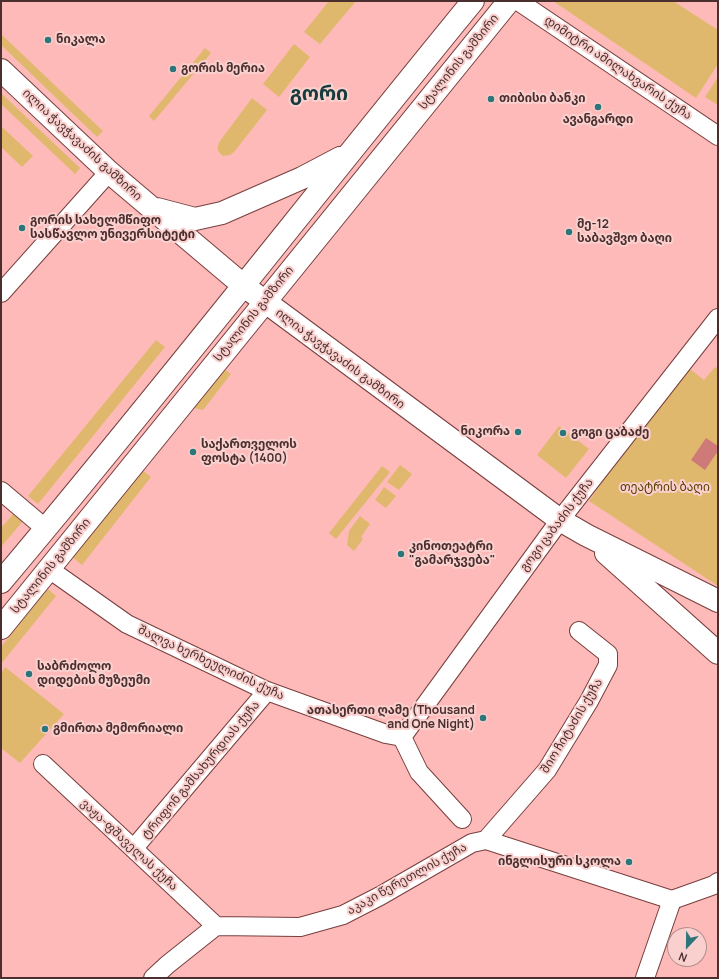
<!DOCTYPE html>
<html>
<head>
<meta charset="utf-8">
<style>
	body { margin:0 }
	#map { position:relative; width:719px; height:979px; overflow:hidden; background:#febab8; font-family:Manrope,sans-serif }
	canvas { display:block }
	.frame { position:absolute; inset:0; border:2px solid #4a2f2e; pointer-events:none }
	.north { position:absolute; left:667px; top:927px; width:40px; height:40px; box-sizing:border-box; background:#f9d0ce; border:1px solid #b3908e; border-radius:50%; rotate:202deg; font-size:11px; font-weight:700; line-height:16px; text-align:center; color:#4a2f2e }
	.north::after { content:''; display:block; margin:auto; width:14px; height:18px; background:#2c757a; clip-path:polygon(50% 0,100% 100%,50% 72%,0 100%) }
</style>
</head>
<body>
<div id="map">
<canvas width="719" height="979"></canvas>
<div class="frame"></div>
<div class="north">N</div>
</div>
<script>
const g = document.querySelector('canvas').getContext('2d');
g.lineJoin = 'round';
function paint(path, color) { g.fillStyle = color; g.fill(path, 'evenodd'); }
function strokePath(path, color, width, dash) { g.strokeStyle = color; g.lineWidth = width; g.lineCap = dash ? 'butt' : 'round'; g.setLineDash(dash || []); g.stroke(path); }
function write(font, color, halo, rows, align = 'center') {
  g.font = font + ' Manrope,"Noto Sans Georgian",sans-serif'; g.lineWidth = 4; g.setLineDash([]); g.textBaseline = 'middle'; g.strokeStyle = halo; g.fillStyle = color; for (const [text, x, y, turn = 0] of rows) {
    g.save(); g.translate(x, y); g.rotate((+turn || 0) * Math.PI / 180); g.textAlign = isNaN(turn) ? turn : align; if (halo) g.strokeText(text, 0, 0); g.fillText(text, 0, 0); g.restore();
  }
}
const green = new Path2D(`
	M329,1h27l-36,43 -16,-12z
	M553,1h120l45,29v34l-22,34z
	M1,34l102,97 -6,6 -96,-92z
	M294,44l16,13 -31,40 -16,-13z
	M205,48l6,5 -57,68 -5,-5z
	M718,77v28l-13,-8z
	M1,93l79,75 -5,6 -74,-70z
	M252,98l15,12 -33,42 -4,3 -7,1c-6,-5 -7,-8 -3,-15z
	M1,126l32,30 -11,11 -21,-20z
	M156,340l9,7 -127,157 -10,-8z
	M221,367l10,7 -28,36 -14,-3z
	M715,367l3,2v217l-129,-85 23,-33 78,-99 14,11z
	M559,426l30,23 -23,29 -29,-23z
	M400,465l12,9 -13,16 -12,-8z
	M382,466l8,6 -54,67 -7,-6z
	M141,469l10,8 -69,88 -11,-9z
	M384,487l12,9 -10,12 -11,-8z
	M14,513l9,8 -22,26v-19z
	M360,516l10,8 -9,13 2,2 -9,12 -7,-6 2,-14z
	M48,589l8,7 -55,68v-17z
	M5,667l59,47 -44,49 -19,-15v-74z`);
const water = new Path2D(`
	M706,438l12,8v5l-13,19 -14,-10z`);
const street = new Path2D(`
	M518,1l200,135
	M1,293l108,-121
	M1,491l45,38
	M49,569l78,55 140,67 119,43 16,3 17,35 43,47
	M402,737l158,-217 158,-202
	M43,764l173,162
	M486,840l61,-70 42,-69 19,-36v-11l-29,-23
	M134,848l133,-157
	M672,900l42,-15 4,-3
	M153,978l14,-13 49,-39 84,1 43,-12 37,-19 92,-53 14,-3 186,60
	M645,978l27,-78`);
const secondary = new Path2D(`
	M1,70l108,102 135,114 316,234 26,15 132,66
	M157,209l38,10 27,-6 80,-35 38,-20
	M606,553l112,100
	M1,582c161,-191 314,-388 472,-581
	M1,628l508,-627`);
const markers = [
	[48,40,4,"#2c757a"],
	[173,69,4,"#2c757a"],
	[491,99,4,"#2c757a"],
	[598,107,4,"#2c757a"],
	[22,228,4,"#2c757a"],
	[569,232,4,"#2c757a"],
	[518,432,4,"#2c757a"],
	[563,433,4,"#2c757a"],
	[193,452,4,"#2c757a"],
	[401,554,4,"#2c757a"],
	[29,674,4,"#2c757a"],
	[483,718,4,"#2c757a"],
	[45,729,4,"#2c757a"],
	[629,862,4,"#2c757a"]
];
const poiNames = [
	["ნიკალა",56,40],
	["გორის მერია",181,69],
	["თიბისი ბანკი",499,99],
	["ავანგარდი",598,120,"center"],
	["გორის სახელმწიფო",30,221],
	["სასწავლო უნივერსიტეტი",30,235],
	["მე-12",577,225],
	["საბავშვო ბაღი",577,239],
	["ნიკორა",510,432,"right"],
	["გოგი ცაბაძე",571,433],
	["საქართველოს",201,445],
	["ფოსტა (1400)",201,459],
	["კინოთეატრი",409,547],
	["\"გამარჯვება\"",409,561],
	["საბრძოლო",37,667],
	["დიდების მუზეუმი",37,681],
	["ათასერთი ღამე (Thousand",475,711,"right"],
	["and One Night)",475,725,"right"],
	["გმირთა მემორიალი",53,729],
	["ინგლისური სკოლა",621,862,"right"]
];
const streetNames = [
	["სტალინის გამზირი",459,62,-51],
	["დიმიტრი ამილახვარის ქუჩა",618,68,34],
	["ილია ჭავჭავაძის გამზირი",82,145,43],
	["სტალინის გამზირი",254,314,-51],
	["ილია ჭავჭავაძის გამზირი",340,359,37],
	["გოგი ცაბაძის ქუჩა",557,525,-53],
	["სტალინის გამზირი",51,566,-51],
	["შალვა ხერხეულიძის ქუჩა",211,663,25],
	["შიო ჩიტაძის ქუჩა",572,726,-59],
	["ტრიფონ გამსახურდიას ქუჩა",201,770,-50],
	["ვაჟა-ფშაველას ქუჩა",129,845,43],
	["აკაკი წერეთლის ქუჩა",407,879,-29]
];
const parkNames = [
	["თეატრის ბაღი",665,488]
];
const townNames = [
	["გორი",319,94]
];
paint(green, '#e0b86d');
paint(water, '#ce7a78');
strokePath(street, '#773f3e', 20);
strokePath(secondary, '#773f3e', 24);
strokePath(street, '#fff', 18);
strokePath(secondary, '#fff', 22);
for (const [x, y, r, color] of markers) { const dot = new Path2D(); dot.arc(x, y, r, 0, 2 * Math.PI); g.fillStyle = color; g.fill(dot); strokePath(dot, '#f9d0ce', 1.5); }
write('bold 12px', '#4a2f2e', '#f9d0ce', poiNames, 'left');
write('12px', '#4a2f2e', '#f9d0ce', streetNames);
write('12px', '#593e00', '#f9d0ce', parkNames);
write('bold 20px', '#173a3c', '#f9d0ce', townNames);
</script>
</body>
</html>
